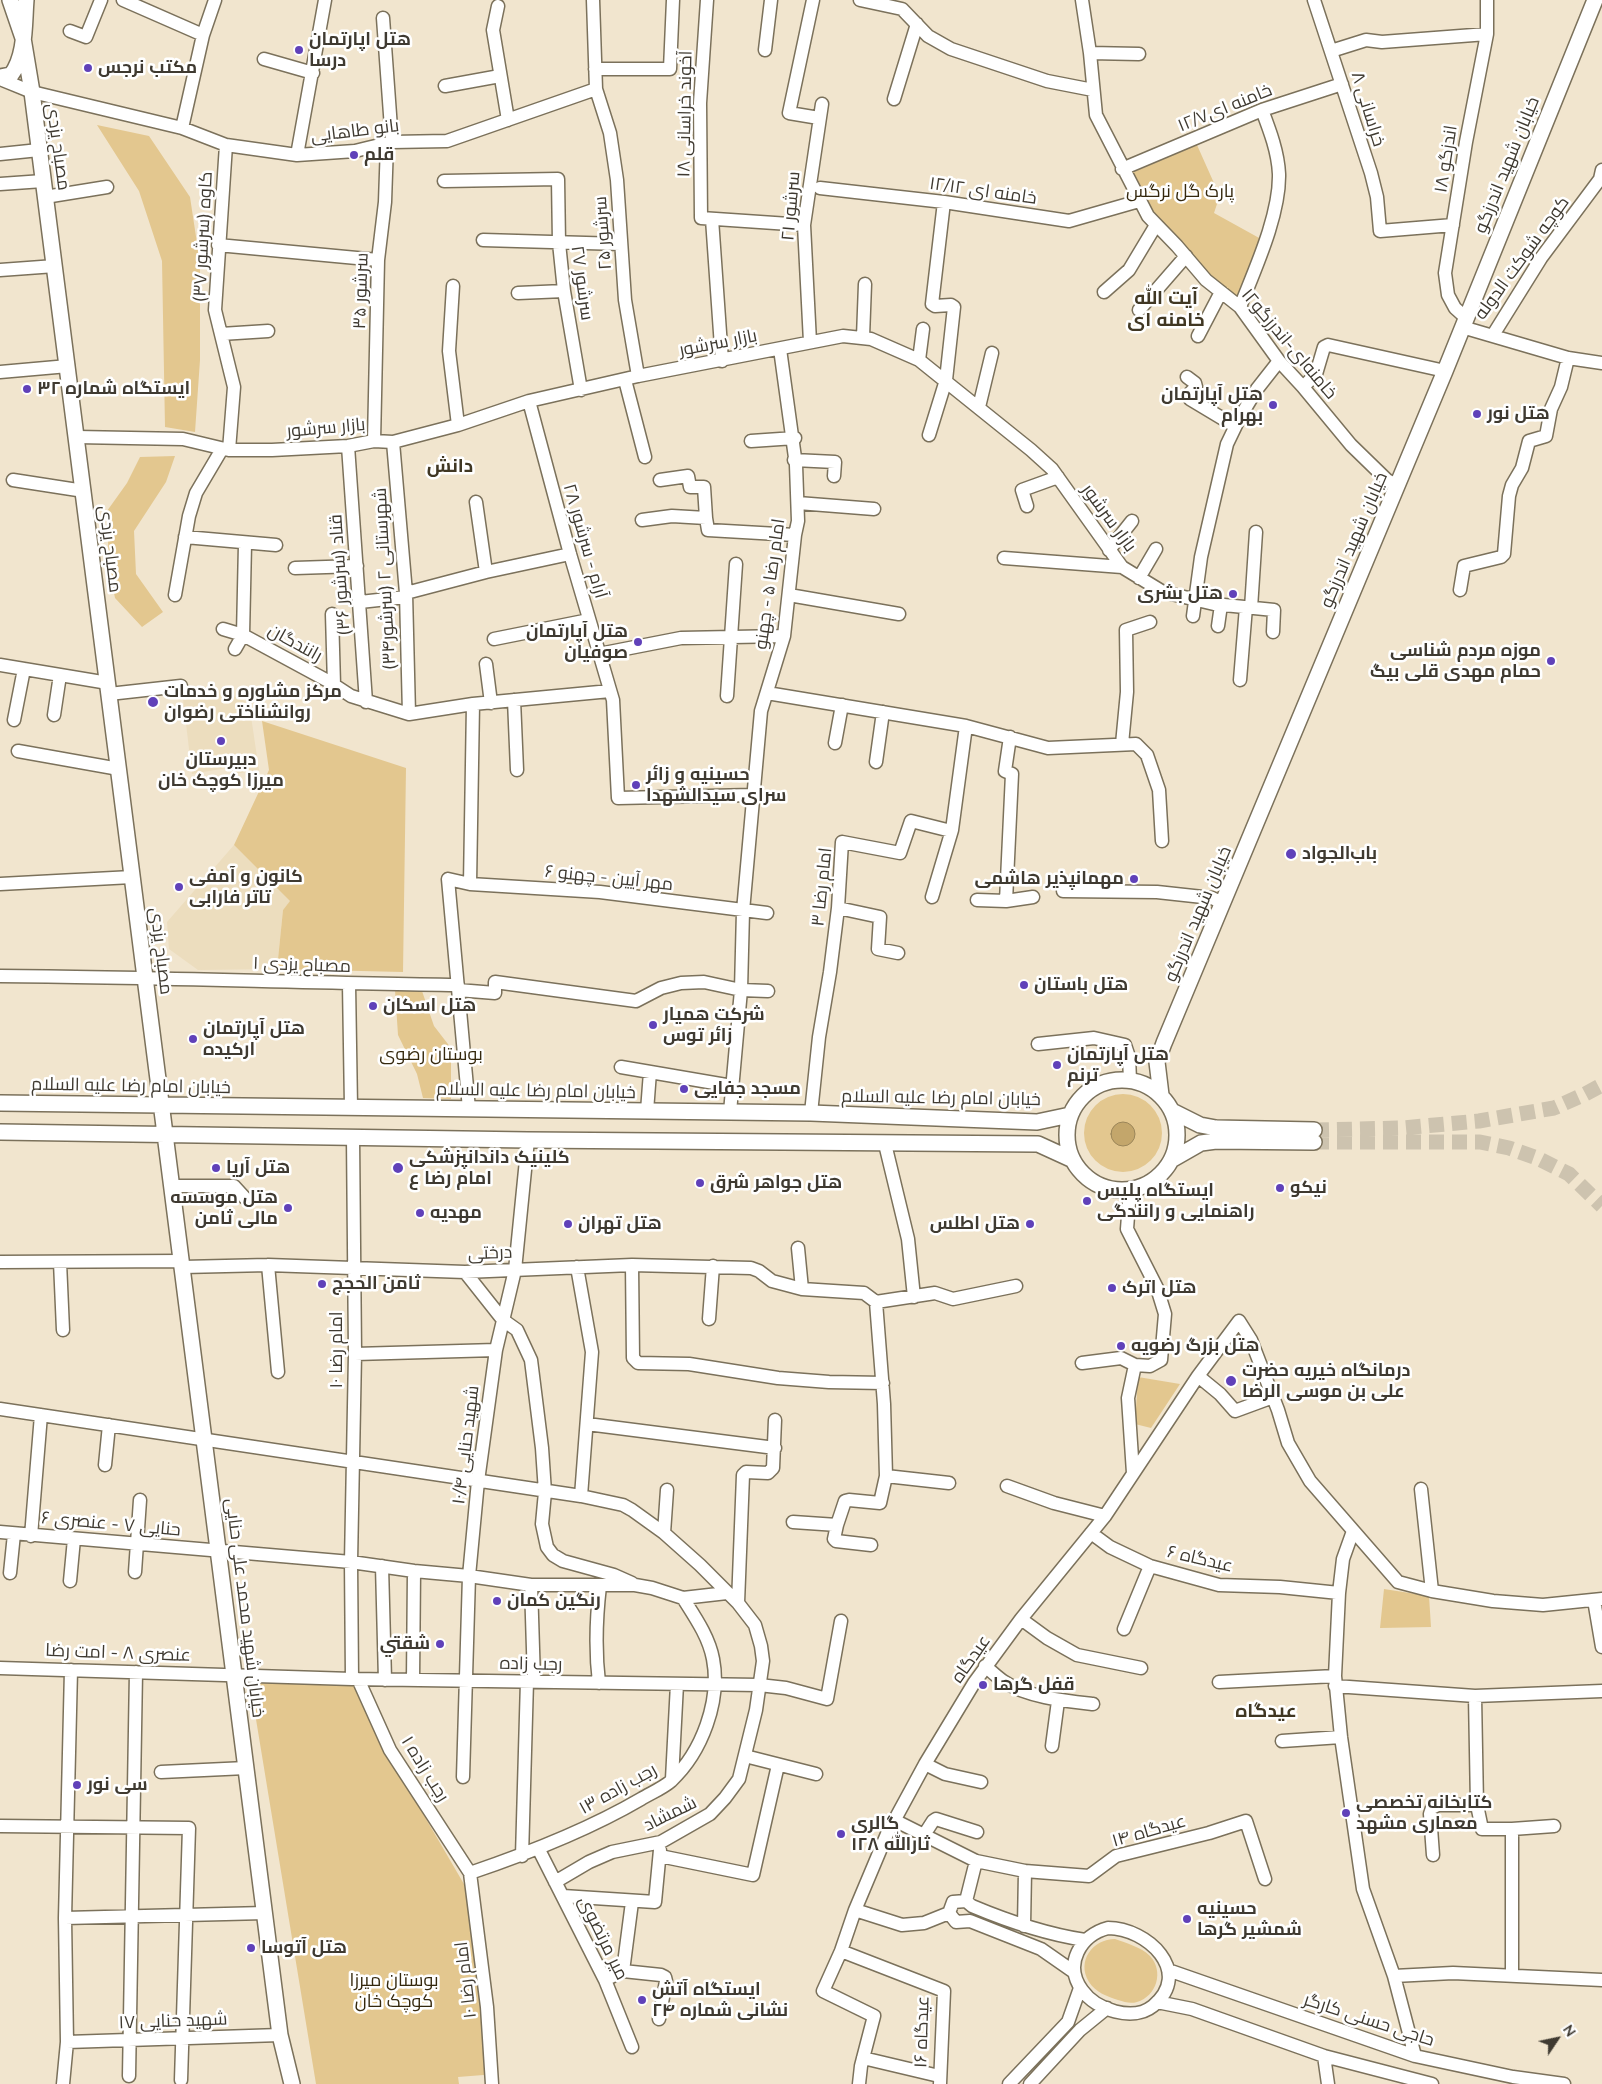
<!DOCTYPE html>
<html>
<head>
<meta charset="utf-8">
<style>
	body { margin:0 }
	#map { position:relative; width:1602px; height:2084px; overflow:hidden; background:#f1e5ce; font-family:Mulish,sans-serif }
	canvas { display:block }
	.north { position:absolute; left:1532px; top:2014px; width:50px; height:50px; -webkit-text-stroke:4px #fff; paint-order:stroke; rotate:56deg; font-size:14px; font-weight:700; line-height:20px; text-align:center; color:#3f3a31 }
	.north::after { content:''; display:block; margin:auto; width:18px; height:22px; background:#3f3a31; clip-path:polygon(50% 0,100% 100%,50% 72%,0 100%) }
</style>
</head>
<body>
<div id="map">
<canvas width="1602" height="2084"></canvas>
<div class="north">N</div>
</div>
<script>
const g = document.querySelector('canvas').getContext('2d');
g.lineJoin = 'round';
function paint(path, color) { g.fillStyle = color; g.fill(path, 'evenodd'); }
function strokePath(path, color, width, dash) { g.strokeStyle = color; g.lineWidth = width; g.lineCap = dash ? 'butt' : 'round'; g.setLineDash(dash || []); g.stroke(path); }
function write(font, color, halo, rows, align = 'center') {
  g.font = font + ' Mulish,Cairo,sans-serif'; g.lineWidth = 5; g.setLineDash([]); g.textBaseline = 'middle'; g.strokeStyle = halo; g.fillStyle = color; for (const [text, x, y, turn = 0] of rows) {
    g.save(); g.translate(x, y); g.rotate((+turn || 0) * Math.PI / 180); g.textAlign = isNaN(turn) ? turn : align; if (halo) g.strokeText(text, 0, 0); g.fillText(text, 0, 0); g.restore();
  }
}
const built = new Path2D(`
	M211,686l38,17 10,67 -25,4 -2,-7 -40,7 -10,-84z
	M234,845l57,56 -8,9 -6,59 -79,1 -29,-21 -2,-27z`);
const green = new Path2D(`
	M97,125l52,11 41,61 10,66v97l-5,72 -30,-5 -3,-166 -23,-70z
	M1197,145l25,56 -5,3 -3,9 47,26 -22,60 -30,-24 -56,-61 -22,-41z
	M175,456l-9,26 -32,49 2,43 27,38 -21,15 -27,-29 -6,-30 -2,-57 20,-28 13,-26z
	M262,721l144,47 -3,204 -126,-3 6,-59 7,-9 -56,-56 35,-75z
	M395,990l27,1 12,35 17,22v51l-28,-1 -6,-24 -19,-39z
	M1084 1133a39 39 0 1 1 78 0a39 39 0 1 1-78 0Z
	M1138,1377l42,7 -29,44 -16,-4z
	M1384,1589l45,7 2,31 -51,1z
	M256,1680l100,6 31,66 81,139 28,183 -38,3 1,7h-143l-64,-389z
	M1115,1939c11,4 26,8 35,17 14,15 7,40 -13,46 -7,2 -12,0 -19,-2 -10,-3 -23,-8 -29,-18 -13,-21 4,-43 26,-43z`);
const water = new Path2D(`
	M1111 1134a12 12 0 1 1 24 0a12 12 0 1 1-24 0Z`);
const majorTunnel = new Path2D(`
	M1314,1130l88,-2 77,-7 75,-13 31,-14 17,-9
	M1314,1142h166l29,6 28,10 32,16 33,32`);
const minor = new Path2D(`
	M123,0l80,35
	M593,0l3,89 14,44 7,47 8,120 13,76
	M707,0l-7,103 1,115 103,7
	M813,0l-24,113 30,5
	M860,0l42,9 26,27 23,13 96,32 46,9
	M1082,0l8,53 6,62 52,101 29,30 29,34 34,27 39,54 24,26 48,58 36,35 10,5
	M1314,0l57,173 6,24 3,34 73,-6
	M498,6l-5,24 15,90
	M383,18l9,124
	M70,31l16,6 15,-37
	M765,50l6,-50
	M1331,51l35,-11 16,2 105,-8
	M1090,53l49,1
	M264,59l49,14
	M595,69h75l3,-69
	M0,79l32,13 150,36 44,17 71,10 58,-4 37,-9 55,-1 149,-52
	M445,86l55,-10
	M894,99l23,-75
	M182,128l21,-93 12,-35
	M226,145l-11,165 19,77 -5,63
	M0,154l39,-4
	M297,155l28,-155
	M1122,169l140,-59 80,-26
	M444,181l114,-2 1,64 5,48 17,99
	M0,184l43,-3
	M820,188l124,14 125,19 70,-20
	M45,197l62,-10
	M712,219l10,142
	M483,240l137,4
	M218,245l160,15
	M0,270l55,-4
	M453,286l-4,65 9,74
	M1104,292l25,-22 27,-45
	M518,293l46,-2
	M1240,307c15,-38 40,-92 39,-133 -1,-22 -9,-43 -17,-64
	M1139,310l47,-54
	M1465,317l-10,-9 -7,-13 -3,-22 21,-131 21,-108v-34
	M1462,327l106,31 34,5
	M221,334l47,-3
	M1493,335l48,-77 59,-79 2,-9
	M1198,336l23,-44
	M863,337l2,-53
	M810,342l-6,-117 18,-121
	M919,360l4,-31
	M0,372l68,-6
	M1187,377l8,6 1,4 -6,6v6l45,27
	M625,380l20,77
	M1303,387l13,-13 8,-27 4,-2 117,26
	M529,401l41,153 43,146 5,98 134,-3
	M979,407l13,-54
	M929,435l17,-55 8,-73 -3,-2 -16,1 -3,-2 12,-102
	M77,437l106,2 46,11h43l76,-4 26,-5 19,1 65,-17 71,-24 109,-25 205,-40 28,3 48,21 112,90 21,19 70,98 41,25 51,12 60,6 -1,22
	M374,441l4,-181 7,-58 2,-58
	M751,441l44,-3
	M393,442l13,151 3,121
	M348,446l18,256
	M794,460l41,2 -1,14
	M13,480l71,11
	M660,480l28,-4 2,11h14l2,31
	M476,502l10,70
	M798,503l76,6
	M1027,506l-5,-16 36,-13
	M642,520l30,-4 34,2 2,12 87,5
	M185,537l91,8
	M1109,550l23,-29
	M1004,558l118,9
	M295,568l62,-2
	M1139,578l17,-29
	M1460,590l4,-24 37,-9 3,-3 5,-58 3,-11 10,-17 7,-27 17,-5 5,-27 10,-22 7,-29
	M406,593l80,-21 84,-18
	M175,595l14,-79 7,-23 26,-44
	M789,595l110,19
	M360,602l46,-5
	M1251,608l5,-76
	M332,614l2,71
	M1193,616l8,-59 26,-113 13,-27 17,-28 22,-28
	M1218,626l3,-21
	M223,629l20,6 85,46 23,15 58,18 64,-10 137,-13
	M494,639l95,-19
	M235,649l8,-14 2,-91
	M599,654l82,-16 103,-2
	M486,664l5,39
	M0,665l108,18
	M1240,680l6,-73
	M767,693l199,33 82,22 88,-4 11,11 12,35 3,51
	M109,694l72,-8
	M727,696l9,-132
	M514,700l3,70
	M54,715l6,-40
	M14,720l10,-51
	M835,743l7,-38
	M1122,744l5,-52 -1,-62 24,-8
	M18,751l101,18
	M876,762l7,-50
	M0,884l132,-7
	M470,884l3,-180
	M1063,891l94,1 55,6 11,5
	M932,897l20,-67 14,-104
	M977,900l29,1 27,-4
	M1006,901l6,-127 -7,-3 5,-34
	M838,908l42,9 -2,32 20,4
	M0,976c153,1 305,7 458,9
	M349,984l2,123
	M458,990l37,3v-11l141,19 25,-13 20,-5 23,-1 37,8 27,1
	M1038,1044l56,-6 31,7 4,12 1,23
	M621,1067l111,19
	M469,1109l-21,-230 22,5 130,8 167,21
	M647,1111l3,-39
	M730,1112l11,-122 2,-79 18,-200 23,-75 11,-101 3,-14 -2,-56 -16,-116
	M811,1113l8,-76 11,-65 8,-64 4,-66 58,11 11,-32 40,10
	M885,1144l23,95 6,58
	M171,1186h63l11,12
	M1130,1190l-3,39 30,59 8,26 -4,46 -11,6 -15,-1
	M798,1248l4,41
	M0,1262l182,-1
	M60,1262l3,68
	M268,1265l10,107
	M632,1265l1,93 5,5 51,1 89,14 51,4 54,1
	M183,1267l85,-2 197,7 167,-7 119,3 8,3 13,10 30,8 62,4 12,9 8,102 2,72 -6,27 -31,-3 -4,1 -8,24 -44,-3
	M577,1267l15,85 -11,144
	M465,1272l38,48 14,10 14,30 11,88 3,44 -3,32 5,23 6,8 10,6 51,14 18,8
	M876,1302l59,-9 18,6 63,-13
	M709,1319l4,-53
	M355,1354l141,-4
	M1082,1363l39,-5 14,7 -7,33 5,75
	M1198,1376l22,18 15,17 38,-14
	M0,1409l581,87 42,9 9,5 32,23 36,32 38,38 17,22 6,21 2,15 -7,49 -17,69 -14,19 -15,16 -49,28 -49,10 -23,10 -34,20
	M587,1424l188,24
	M105,1465l4,-40
	M886,1476l63,7
	M1007,1486l47,17 51,13
	M1421,1489l11,102 61,10 50,4 59,-6
	M837,1525l-3,14 2,2 35,4
	M1353,1531l-10,28 -4,34 -4,83 6,61 22,152 31,87 21,80
	M0,1532l351,30 63,9 55,5 62,9h104l17,3 31,10 44,-5
	M664,1533l3,-43
	M1091,1533l19,14 40,19 69,19 61,2 59,6
	M31,1536l10,-121
	M382,1566l3,114
	M135,1572l5,-72
	M10,1573l4,-39
	M70,1581l4,-42
	M531,1585l3,96
	M1594,1600l8,47
	M738,1603l5,-128 3,-3 22,1 5,-5 2,-48
	M1021,1619l26,19 30,17 64,13
	M1124,1629l26,-63
	M985,1666c6,5 12,11 18,15 23,16 63,20 90,23
	M0,1668l352,11 407,6 27,3 41,11 14,-78
	M352,1679l-1,-117 4,-208 -2,-217
	M358,1679l32,71 80,123 17,134 5,77
	M413,1680l1,-109
	M1219,1682l116,-6
	M599,1683c-4,-33 -3,-64 1,-97
	M1335,1686l140,10 127,-5
	M1475,1696l2,109 5,24h30v145
	M1282,1741l59,-4
	M1052,1746l6,-45
	M745,1756l71,18
	M925,1764l20,10 36,8
	M161,1772l85,-4
	M463,1777l6,-201 9,-95 18,-131 19,-80 13,-130
	M672,1779l5,-95
	M894,1820l82,41 49,10 64,5 27,-20 93,-23 37,-12 19,58
	M0,1826l189,2 -8,252
	M1512,1829l42,-3
	M924,1835l9,-14 3,-2 41,13
	M538,1848l67,132 27,67
	M1433,1855l-3,-41 2,-6 6,-3h39
	M522,1856l5,-175
	M660,1856l93,19 25,-110
	M470,1873c59,-20 118,-43 171,-74 10,-6 22,-11 30,-18 31,-29 50,-80 42,-122 -4,-22 -18,-42 -30,-61
	M563,1896l92,6 5,-52
	M966,1901l10,-40
	M855,1910l47,15 22,-2 25,-10
	M65,1918l200,-5
	M1024,1926l1,-55
	M1108,1928c39,0 86,44 45,78 -20,16 -57,4 -71,-16 -19,-26 -1,-55 26,-62z
	M841,1951l103,40 -4,93
	M1168,1970l247,86 98,21 51,7
	M623,1971l9,-69
	M1074,1972l-33,-23 -71,-28 -14,1 -7,-9 4,-11 13,-1 6,5c38,16 73,28 113,34
	M1394,1976l59,-3 149,7
	M605,1980l18,-9 38,4 4,2 1,4 -7,38
	M1157,2002l35,7 132,47 108,28
	M67,2042l213,-7
	M1324,2056l4,28
	M863,2058l76,18
	M129,2076l7,-404
	M63,2084l4,-42 -2,-124 6,-248
	M859,2084l2,-18 13,-50 -51,-25 18,-40 14,-41 32,-76 38,-70 49,-81 47,-64 84,-103 93,-140 41,-55 12,19 27,70 10,33 22,38 88,101 34,9
	M1009,2084l59,-62 12,-34
	M1030,2084l50,-54 27,-22`);
const major = new Path2D(`
	M10,0l13,38 9,54 248,1943 12,49
	M0,77l11,-2c15,-19 13,-51 15,-75
	M1067 1135a55 55 0 1 1 110 0a55 55 0 1 1-110 0Z
	M1161,1095l-4,-33 7,-19 281,-672 150,-371
	M0,1103l811,10 226,9 33,-7
	M1172,1111l28,14 16,3 98,2
	M0,1132l528,8 510,4 35,16
	M1173,1159l28,-16 15,-2 98,1`);
const markers = [
	[299,50,5,"#6041b9"],
	[88,68,5,"#6041b9"],
	[354,155,5,"#6041b9"],
	[27,389,5,"#6041b9"],
	[1273,405,5,"#6041b9"],
	[1477,414,5,"#6041b9"],
	[1233,594,5,"#6041b9"],
	[638,642,5,"#6041b9"],
	[1551,661,5,"#6041b9"],
	[153,702,6,"#6041b9"],
	[221,741,5,"#6041b9"],
	[636,785,5,"#6041b9"],
	[1291,854,6,"#6041b9"],
	[1134,879,5,"#6041b9"],
	[179,887,5,"#6041b9"],
	[1024,985,5,"#6041b9"],
	[373,1006,5,"#6041b9"],
	[653,1025,5,"#6041b9"],
	[193,1039,5,"#6041b9"],
	[1057,1065,5,"#6041b9"],
	[684,1089,5,"#6041b9"],
	[216,1168,5,"#6041b9"],
	[398,1168,6,"#6041b9"],
	[700,1183,5,"#6041b9"],
	[1280,1188,5,"#6041b9"],
	[1087,1201,5,"#6041b9"],
	[288,1208,5,"#6041b9"],
	[420,1213,5,"#6041b9"],
	[568,1224,5,"#6041b9"],
	[1030,1224,5,"#6041b9"],
	[322,1284,5,"#6041b9"],
	[1112,1288,5,"#6041b9"],
	[1121,1346,5,"#6041b9"],
	[1231,1381,6,"#6041b9"],
	[497,1601,5,"#6041b9"],
	[440,1644,5,"#6041b9"],
	[983,1685,5,"#6041b9"],
	[77,1785,5,"#6041b9"],
	[1346,1813,5,"#6041b9"],
	[841,1834,5,"#6041b9"],
	[1187,1919,5,"#6041b9"],
	[251,1948,5,"#6041b9"],
	[642,2000,5,"#6041b9"]
];
const poiNames = [
	["هتل اپارتمان",309,40],
	["درسا",309,61],
	["مکتب نرجس",98,68],
	["قلم",364,155],
	["ایستگاه شماره ۳۲",37,389],
	["هتل آپارتمان",1263,395,"right"],
	["بهرام",1263,416,"right"],
	["هتل نور",1487,414],
	["هتل بشری",1223,594,"right"],
	["هتل آپارتمان",628,632,"right"],
	["صوفیان",628,653,"right"],
	["موزه مردم شناسی",1541,651,"right"],
	["حمام مهدی قلی بیگ",1541,672,"right"],
	["مرکز مشاوره و خدمات",164,692],
	["روانشناختی رضوان",164,713],
	["دبیرستان",221,760,"center"],
	["میرزا کوچک خان",221,781,"center"],
	["حسینیه و زائر",646,775],
	["سرای سیدالشهدا",646,796],
	["باب‌الجواد",1302,854],
	["کانون و آمفی",189,877],
	["تاتر فارابی",189,898],
	["مهمانپذیر هاشمی",1124,879,"right"],
	["هتل باستان",1034,985],
	["هتل اسکان",383,1006],
	["شرکت همیار",663,1015],
	["زائر توس",663,1036],
	["هتل آپارتمان",203,1029],
	["ارکیده",203,1050],
	["هتل آپارتمان",1067,1055],
	["ترنم",1067,1076],
	["مسجد جفایی",694,1089],
	["کلینیک داندانپزشکى",409,1158],
	["امام رضا ع",409,1179],
	["هتل آریا",226,1168],
	["هتل جواهر شرق",710,1183],
	["نیکو",1290,1188],
	["ایستگاه پلیس",1097,1191],
	["راهنمایی و رانندگی",1097,1212],
	["هتل موسسه",278,1198,"right"],
	["مالی ثامن",278,1219,"right"],
	["مهدیه",430,1213],
	["هتل تهران",578,1224],
	["هتل اطلس",1020,1224,"right"],
	["ثامن الحجج",332,1284],
	["هتل اترک",1122,1288],
	["هتل بزرگ رضویه",1131,1346],
	["درمانگاه خیریه حضرت",1242,1371],
	["علی بن موسی الرضا",1242,1392],
	["رنگین کمان",507,1601],
	["شقتي",430,1644,"right"],
	["قفل گرها",993,1685],
	["سی نور",87,1785],
	["کتابخانه تخصصی",1356,1803],
	["معماری مشهد",1356,1824],
	["گالری",851,1824],
	["ثارالله ۱۲۸",851,1845],
	["حسینیه",1197,1909],
	["شمشیر گرها",1197,1930],
	["هتل آتوسا",261,1948],
	["ایستگاه آتش",652,1990],
	["نشانی شماره ۲۴",652,2011]
];
const streetNames = [
	["خامنه ای۱۲/۷",1225,108,-22],
	["خراسانی ۸",1368,109,73],
	["آخوند خراسانی ۱۸",685,114,-89],
	["بانو طاهایی",355,131,-7],
	["مصباح یزدی",58,147,82],
	["اندزگو ۱۸",1446,159,-81],
	["خیابان شهید اندرزگو",1507,165,-68],
	["خامنه ای ۱۲/۱۲",983,191,8],
	["سرشور ۲۱",791,206,-85],
	["سرشور ۲۵",603,233,-94],
	["کاوه (سرشور ۳۷)",203,237,-87],
	["کوچه شوکت الدوله",1522,258,-54],
	["سرشور ۲۷",582,283,82],
	["سرشور ۳۵",361,291,-88],
	["بازار سرشور",718,343,-11],
	["خامنه‌ای-اندرزگو۱۲",1289,344,50],
	["بازار سرشور",326,428,-5],
	["بازار سرشور",1109,518,54],
	["خیابان شهید اندرزگو",1354,540,-67],
	["آرام - سرشور ۲۸",585,541,74],
	["مصباح یزدی",110,549,83],
	["قناد (سرشور ۳۶)",340,575,-94],
	["شهرستانی ۲ (سرشور۳۴)",385,579,-93],
	["امام رضا ۵ - چهنو",770,584,-82],
	["رانندگان",295,643,29],
	["مهر آیین - چهنو ۶",609,878,6],
	["امام رضا ۳",822,887,-84],
	["خیابان شهید اندرزگو",1198,914,-67],
	["مصباح یزدی",161,951,83],
	["مصباح یزدی ۱",302,965,2],
	["خیابان امام رضا علیه السلام",131,1086,1],
	["خیابان امام رضا علیه السلام",536,1091,1],
	["خیابان امام رضا علیه السلام",941,1098,1],
	["درختی",490,1253,-2],
	["امام رضا ۱۰",337,1350,-90],
	["شهید حنایی ۱۰/۴",466,1445,-83],
	["حنایی ۷ - عنصری ۶",111,1524,5],
	["عیدگاه ۶",1200,1559,13],
	["خیابان شهید محمد علی حنایی",245,1608,83],
	["عنصری ۸ - امت رضا",118,1653,2],
	["عیدگاه",971,1659,-55],
	["رجب زاده",531,1664,1],
	["رجب زاده ۱",425,1769,58],
	["رجب زاده ۱۳",618,1789,-29],
	["شمشاد",670,1814,-26],
	["عیدگاه ۱۴",1149,1831,-16],
	["میر مرتضوی",603,1938,64],
	["امام رضا ۱۰",466,1980,-97],
	["حاجی حسنی کارگر",1369,2020,18],
	["شهید حنایی ۱۷",173,2021,-2],
	["عیدگاه ۱۶",922,2032,-88]
];
const parkNames = [
	["پارک گل نرگس",1180,192],
	["بوستان رضوی",431,1055],
	["بوستان میرزا",394,1981],
	["کوچک خان",394,2002]
];
const neighbourhoodNames = [
	["آیت الله",1166,298],
	["خامنه ای",1166,320],
	["دانش",450,466],
	["عیدگاه",1266,1711]
];
paint(built, '#ecddbe');
paint(green, '#e3c78f');
paint(water, '#c3a66b');
strokePath(water, '#9b865a', 1);
strokePath(majorTunnel, '#cdc3af', 15, [15, 8]);
strokePath(minor, '#7b715b', 15);
strokePath(major, '#7b715b', 18);
strokePath(minor, '#fff', 12);
strokePath(major, '#fff', 15);
for (const [x, y, r, color] of markers) { const dot = new Path2D(); dot.arc(x, y, r, 0, 2 * Math.PI); g.fillStyle = color; g.fill(dot); strokePath(dot, '#fff', 2); }
write('bold 18px', '#3f3a31', '#fff', poiNames, 'left');
write('18px', '#3f3a31', '#fff', streetNames);
write('18px', '#35280d', '#fff', parkNames);
write('bold 19px', '#403723', '#fff', neighbourhoodNames);
</script>
</body>
</html>
